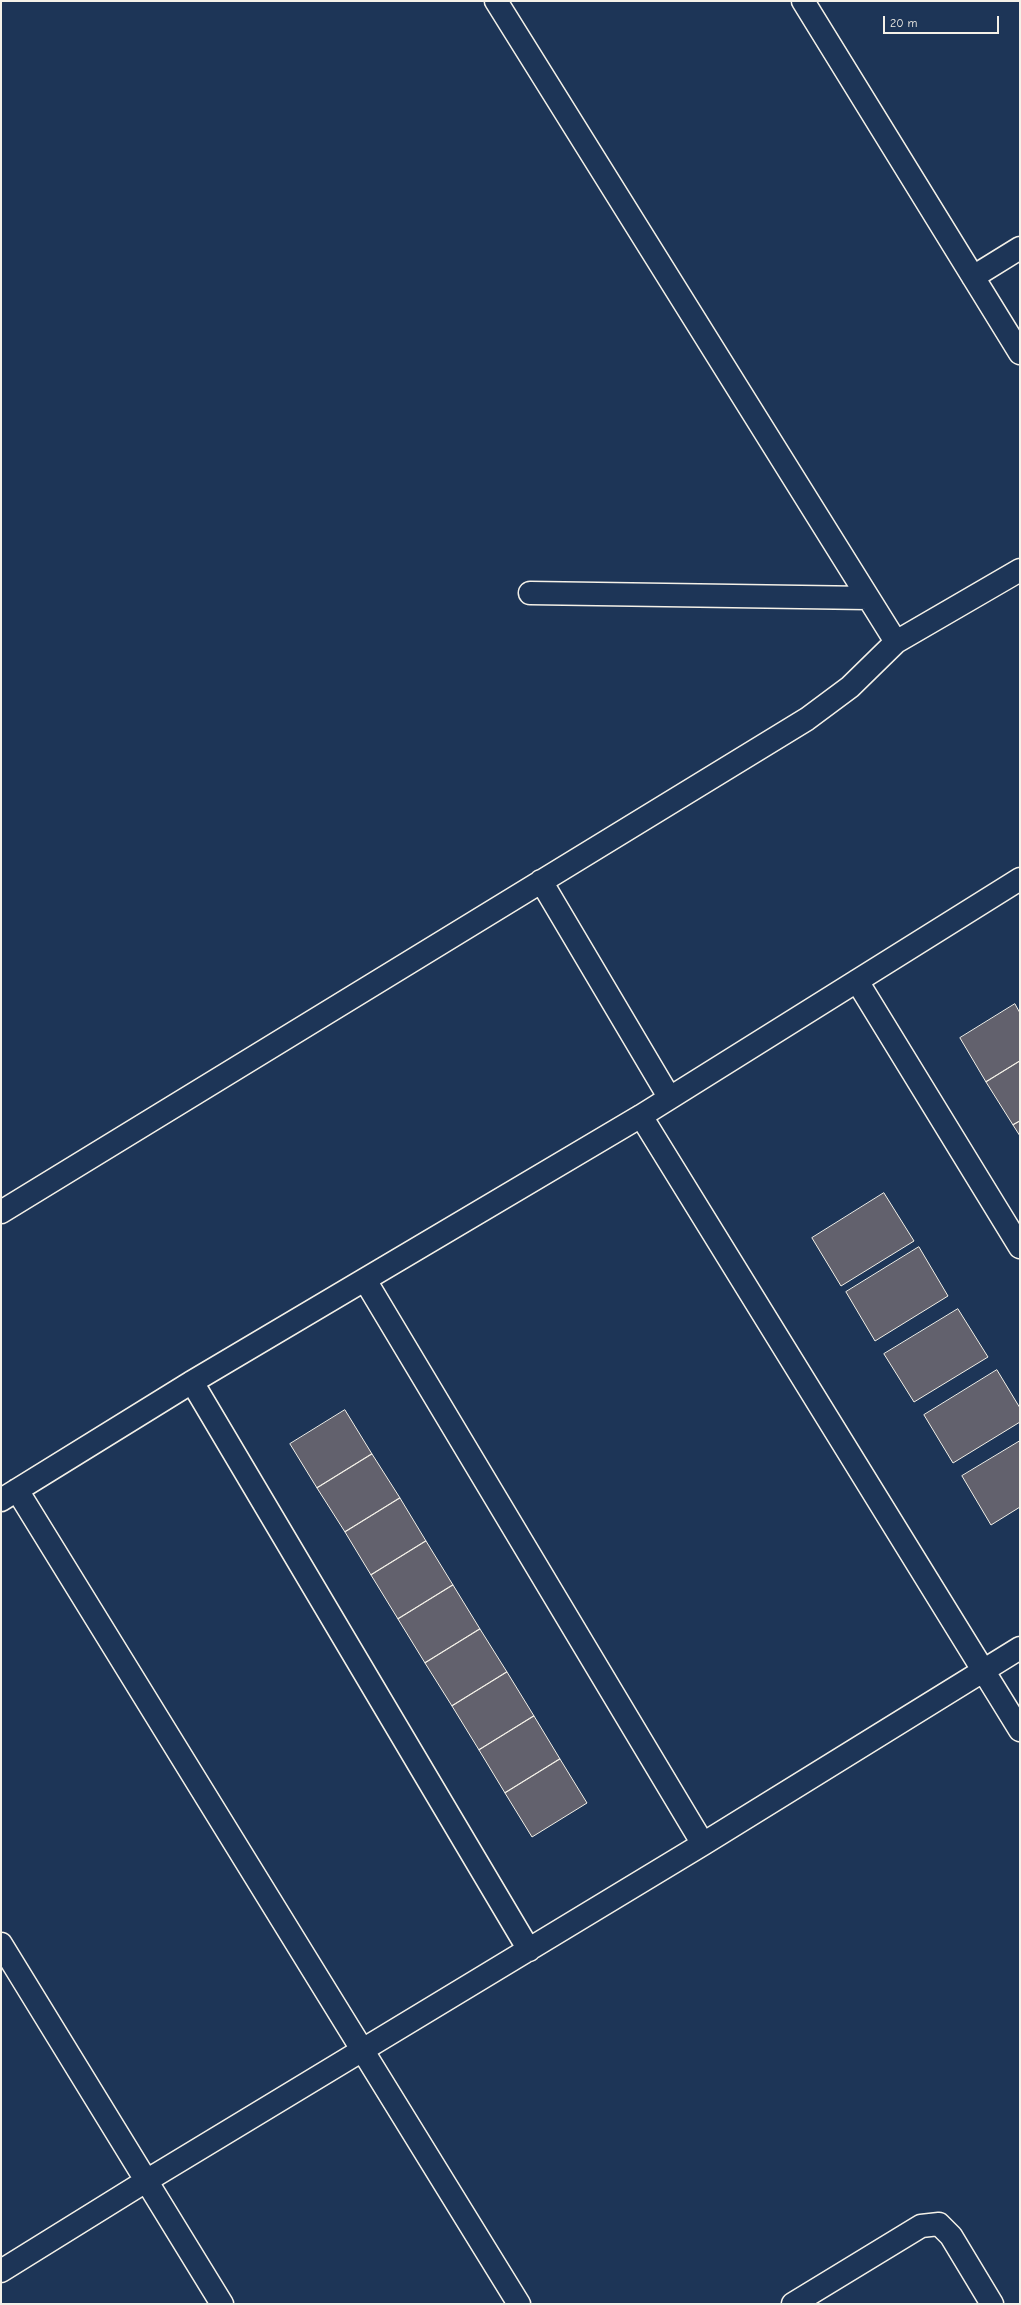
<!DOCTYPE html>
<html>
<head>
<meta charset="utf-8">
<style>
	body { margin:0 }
	#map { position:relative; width:1021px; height:2305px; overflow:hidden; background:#1d3557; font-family:"Comic Neue",sans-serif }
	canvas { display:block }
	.frame { position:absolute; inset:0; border:2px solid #f4f1e8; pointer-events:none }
	.scale { position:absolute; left:883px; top:16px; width:116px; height:18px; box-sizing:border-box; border:2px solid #f4f1e8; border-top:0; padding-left:5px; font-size:12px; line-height:14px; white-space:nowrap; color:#f4f1e8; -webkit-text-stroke:3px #1d3557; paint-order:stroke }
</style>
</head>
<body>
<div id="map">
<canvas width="1021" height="2305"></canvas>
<div class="frame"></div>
<div class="scale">20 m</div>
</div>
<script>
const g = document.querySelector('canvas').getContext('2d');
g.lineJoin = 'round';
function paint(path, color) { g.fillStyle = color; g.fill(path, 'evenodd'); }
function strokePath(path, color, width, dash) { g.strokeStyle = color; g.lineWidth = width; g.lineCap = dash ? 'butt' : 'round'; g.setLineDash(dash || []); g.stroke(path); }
const building = new Path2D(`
	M1015,1004l5,9v48l-34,21 -26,-44z
	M1020,1061v60l-7,4 -27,-43z
	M1020,1121v15l-7,-11z
	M884,1193l30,48 -73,45 -29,-48z
	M919,1247l29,49 -73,45 -29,-49z
	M958,1309l30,48 -74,45 -30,-48z
	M997,1370l23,38v14l-67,41 -29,-48z
	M345,1410l27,44 -55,34 -27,-44z
	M1020,1441v66l-29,18 -29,-49z
	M372,1454l28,44 -55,34 -28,-44z
	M400,1498l26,43 -55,34 -26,-43z
	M426,1541l27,44 -55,34 -27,-44z
	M453,1585l27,44 -55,34 -27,-44z
	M480,1629l27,43 -55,34 -27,-43z
	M507,1672l27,44 -55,34 -27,-44z
	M534,1716l26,43 -55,34 -26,-43z
	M560,1759l27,44 -55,34 -27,-44z`);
const street = new Path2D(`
	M496,1l400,641
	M803,1l217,352
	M973,277l47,-29
	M530,593l338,5
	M541,881l128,216
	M857,981l163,266
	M641,1116l379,614
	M1,1212l806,-493 43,-32 46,-45 124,-72
	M365,1280l338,564
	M192,1382l337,568
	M17,1490l502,814
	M1,1500l191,-118 449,-266 379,-237
	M1,1944l221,360
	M1,2271l145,-90 557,-337 317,-196
	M793,2304l128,-78 18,-2 12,12 41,68`);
paint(building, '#62616d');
strokePath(building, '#f4f1e8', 1);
strokePath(street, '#f4f1e8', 25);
strokePath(street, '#1d3557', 22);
</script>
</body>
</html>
